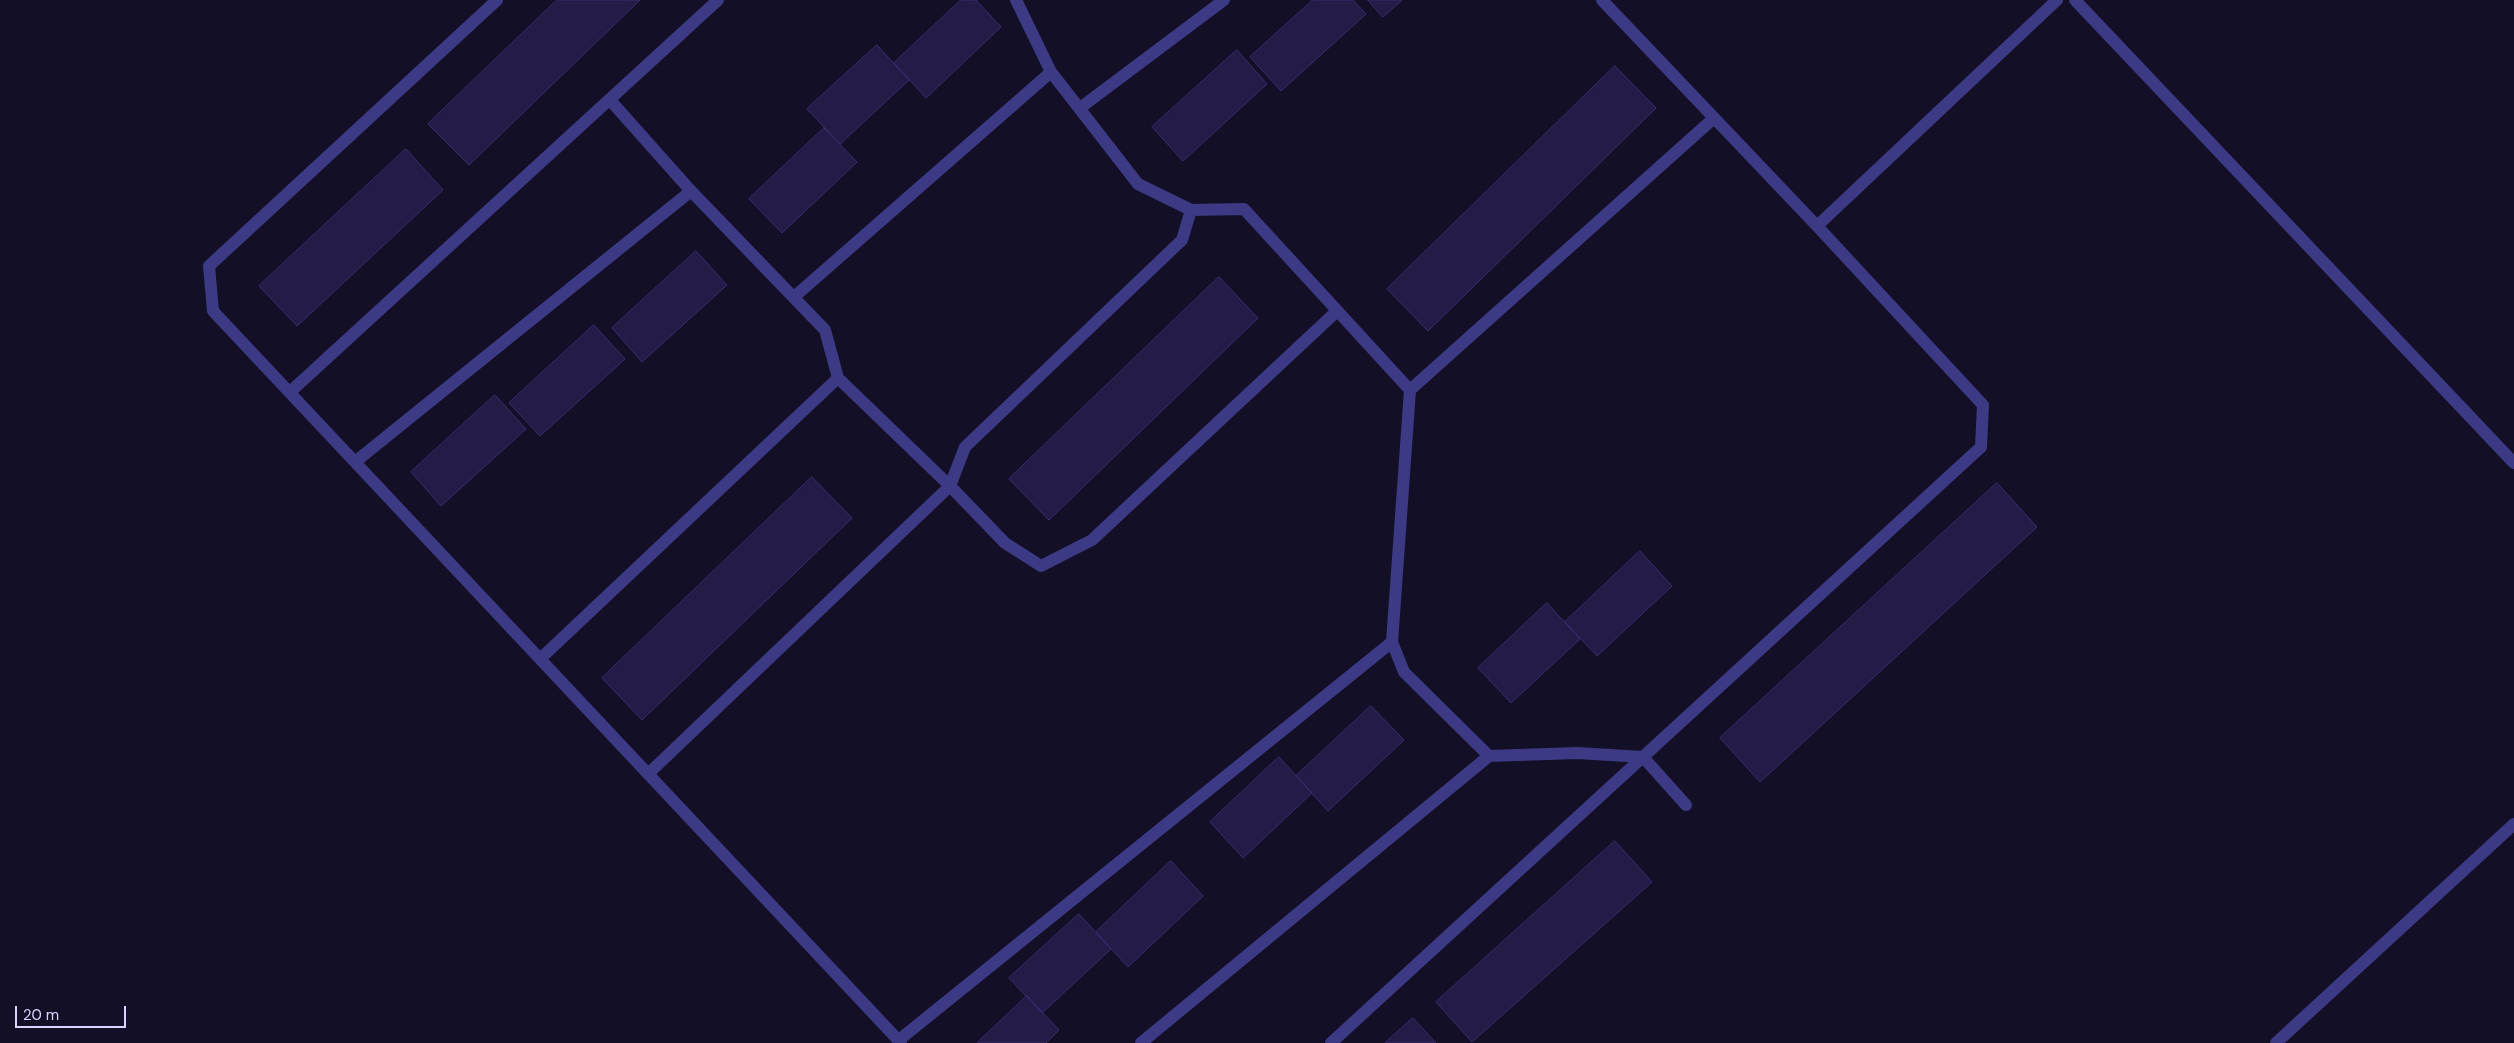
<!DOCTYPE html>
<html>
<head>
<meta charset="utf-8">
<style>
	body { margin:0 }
	#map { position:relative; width:2514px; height:1043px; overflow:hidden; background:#130f26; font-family:"DM Sans",sans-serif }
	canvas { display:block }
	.scale { position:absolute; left:15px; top:1006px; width:111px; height:22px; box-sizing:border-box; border:2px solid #d9d4ff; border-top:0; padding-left:6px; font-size:15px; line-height:18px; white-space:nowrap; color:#d9d4ff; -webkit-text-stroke:4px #130f26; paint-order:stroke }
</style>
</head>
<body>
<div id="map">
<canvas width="2514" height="1043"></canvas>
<div class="scale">20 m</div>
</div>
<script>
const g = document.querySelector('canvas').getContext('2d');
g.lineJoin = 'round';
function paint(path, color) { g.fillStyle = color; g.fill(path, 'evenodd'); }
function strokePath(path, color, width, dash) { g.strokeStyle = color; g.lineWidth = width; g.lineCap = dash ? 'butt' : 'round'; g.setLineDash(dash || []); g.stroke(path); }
const building = new Path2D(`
	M557,0h83l-171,165 -41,-41z
	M961,0h15l25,27 -75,71 -32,-35z
	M1313,0h40l13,14 -85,77 -31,-34z
	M1368,0h34l-19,17z
	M877,45l32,35 -69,64 -33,-35z
	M1237,50l30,34 -84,77 -31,-34z
	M1615,66l41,42 -228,223 -41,-42z
	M824,128l33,34 -75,71 -33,-34z
	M406,149l37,41 -146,136 -38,-40z
	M696,251l31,34 -85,77 -30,-34z
	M1219,277l39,41 -209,202 -40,-41z
	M594,325l31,34 -85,77 -31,-33z
	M495,395l31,34 -85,77 -30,-34z
	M812,477l40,41 -210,202 -40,-42z
	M1997,483l40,44 -277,255 -40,-44z
	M1640,551l32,35 -75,70 -32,-34z
	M1547,603l33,36 -69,64 -33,-35z
	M1371,706l33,34 -76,71 -32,-35z
	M1279,757l33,36 -69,65 -33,-36z
	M1615,841l37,41 -180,160 -36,-40z
	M1171,861l32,35 -75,71 -32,-35z
	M1079,914l32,35 -69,64 -33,-35z
	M1027,996l32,34 -13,13h-69z
	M1413,1018l23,25h-51z`);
const street = new Path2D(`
	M497,0l-288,266 4,45 688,732
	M1016,0l35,72 87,112 53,26 53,-1 166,181 -18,252 12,30 85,84 88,-3 66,4 43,48
	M2075,0l439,463
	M610,100l81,91 134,139 13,48 112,108 55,57 36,23 51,-26 245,-229
	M1080,108l144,-108
	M1817,226l240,-226
	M794,297l257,-225
	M1410,390l304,-272
	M290,392l428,-392
	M355,462l336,-271
	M540,659l298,-281
	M648,774l302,-288 15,-39 217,-207 9,-30
	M899,1040l493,-398
	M1141,1043l348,-287
	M1331,1043l650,-596 2,-42 -166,-179 -215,-226
	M2276,1043l238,-219`);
paint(building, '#241b47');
strokePath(building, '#3b2d73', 1);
strokePath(street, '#3d3a85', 12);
</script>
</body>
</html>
